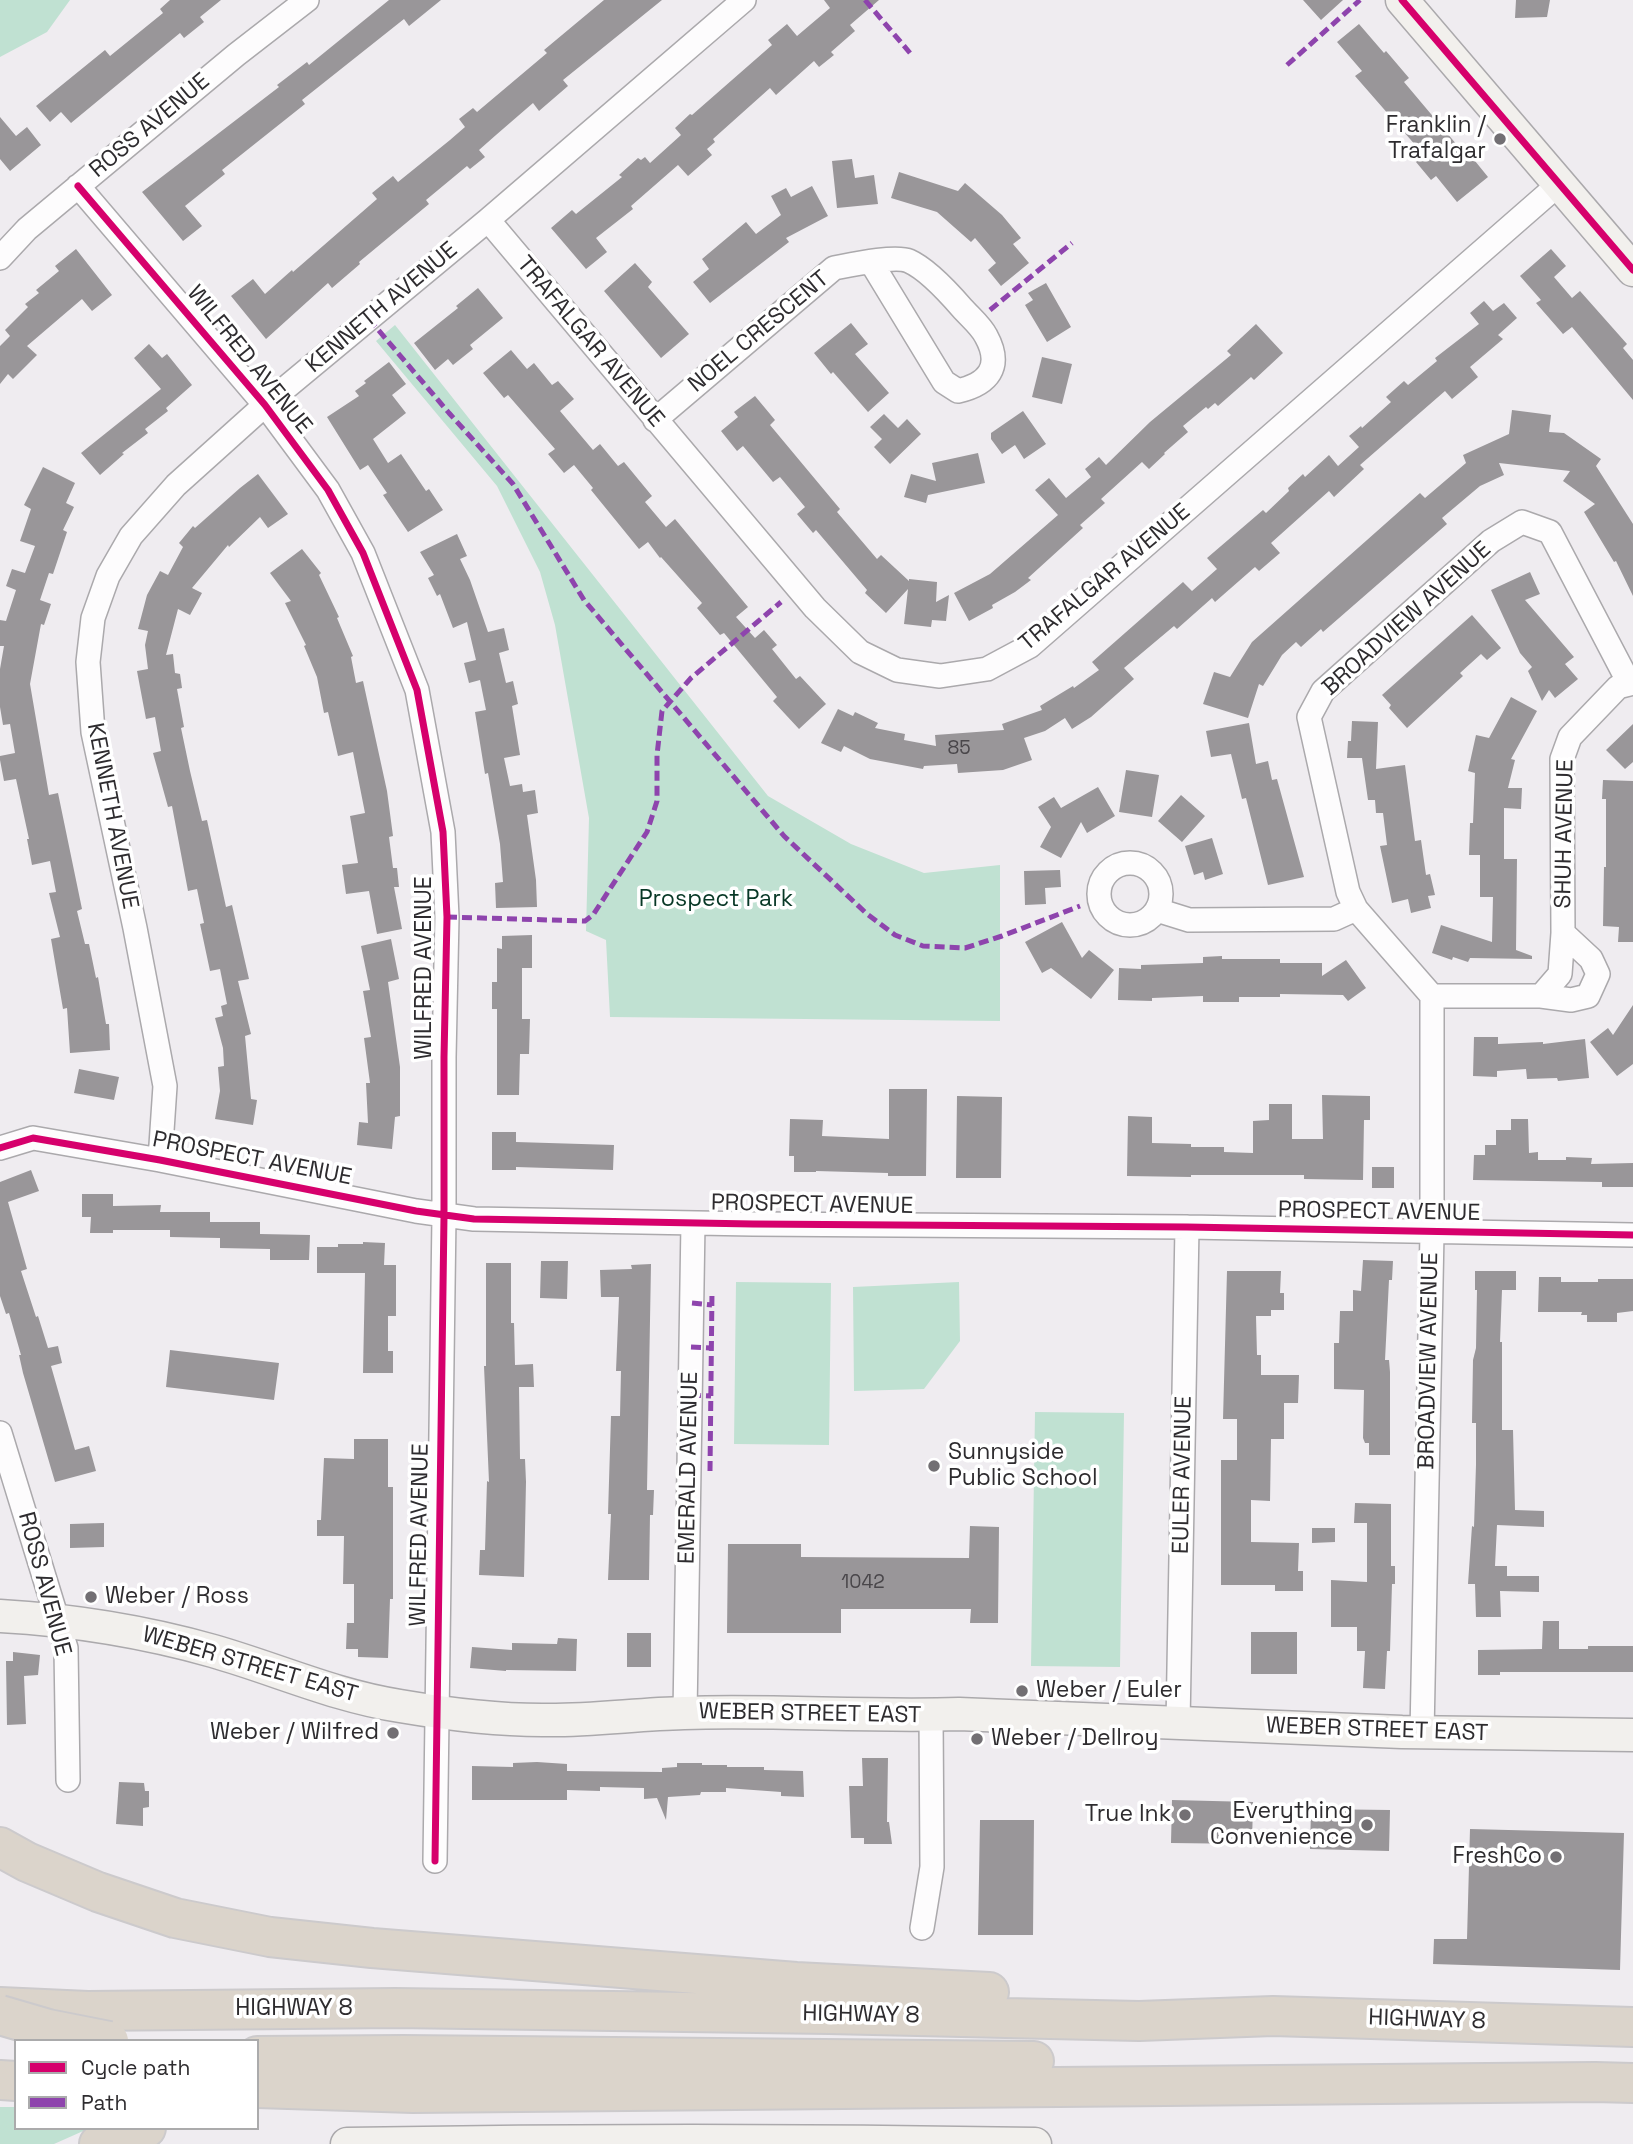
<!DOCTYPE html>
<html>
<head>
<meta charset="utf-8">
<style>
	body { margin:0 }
	#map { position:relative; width:1633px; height:2144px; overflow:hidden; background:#efecf0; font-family:"Space Grotesk",sans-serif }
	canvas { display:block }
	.legend { position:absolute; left:14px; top:2039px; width:245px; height:91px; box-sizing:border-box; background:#fff; border:2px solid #ababac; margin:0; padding:9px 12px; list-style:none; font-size:21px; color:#2e2c2f }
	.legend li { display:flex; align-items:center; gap:14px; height:35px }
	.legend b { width:35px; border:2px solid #ababac }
</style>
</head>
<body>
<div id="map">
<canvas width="1633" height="2144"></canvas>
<ul class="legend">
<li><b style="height:9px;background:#d6006c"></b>Cycle path</li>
<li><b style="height:9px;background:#8e44ad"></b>Path</li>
</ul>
</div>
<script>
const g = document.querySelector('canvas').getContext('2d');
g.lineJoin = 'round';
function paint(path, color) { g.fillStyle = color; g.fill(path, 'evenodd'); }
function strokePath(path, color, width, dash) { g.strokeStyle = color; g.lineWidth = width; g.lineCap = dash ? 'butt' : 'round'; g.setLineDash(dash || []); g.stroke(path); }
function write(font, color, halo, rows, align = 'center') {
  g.font = font + ' "Space Grotesk",sans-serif'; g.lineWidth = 7; g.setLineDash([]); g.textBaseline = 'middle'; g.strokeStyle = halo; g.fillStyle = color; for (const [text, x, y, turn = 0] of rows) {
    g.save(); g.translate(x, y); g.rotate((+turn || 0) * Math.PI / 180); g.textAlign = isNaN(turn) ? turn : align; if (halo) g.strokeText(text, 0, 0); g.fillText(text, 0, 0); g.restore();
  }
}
const green = new Path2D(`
	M0,0h70l-23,32 -47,25z
	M395,325l373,471 83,48 73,29 76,-8v156l-390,-4 -4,-77 -20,-9 3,-113 -34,-193 -15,-53 -43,-86 -121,-145z
	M736,1282l95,1 -2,162 -95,-1z
	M959,1282l1,59 -36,48 -70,2 -1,-104z
	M1035,1412l89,1 -4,254 -89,-1z
	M0,2107h16v21h74l-36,16h-54z`);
const building = new Path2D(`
	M170,0h51l-21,17 4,5 -20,16 -4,-5 -109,90 -10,-11 -11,10 -14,-16 69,-56 5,6 53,-43 -3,-4z
	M389,0h52l-32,26 -5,-7 -102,81 3,4 -83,66 3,4 -40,32 17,20 -19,15 -41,-49 137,-105 -2,-2 30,-23 2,3z
	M604,0h58l-99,80 5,6 -29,25 -6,-8 -37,32 -17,15 6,7 -15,12 -3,-3 -41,34 3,4 -70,58 1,2 -28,24 -4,-5 -62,56 -35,-43 22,-17 12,15 27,-24 1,2 84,-73 -5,-6 21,-17 5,6 52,-42 15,-13 -6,-8 14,-11 4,4 70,-59 -3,-3z
	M824,0h55l-29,25 5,6 -24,21 3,3 -15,12 -5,-6 -38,34 -6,-7 -57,51 2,3 -8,7 5,6 -24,21 -10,-11 -47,41 2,3 -37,29 11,14 -21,17 -35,-41 21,-18 4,4 46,-37 -3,-2 19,-17 3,2 4,-3 5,6 31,-28 -6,-7 15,-14 2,1 80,-70 -4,-5 19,-16 10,12 33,-28z
	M1303,0h40l-22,20z
	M1516,0h34l-3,17 -32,1z
	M1359,24l25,29 2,-2 23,27 -5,4 64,76 3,-2 17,21 -31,25 -21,-26 -5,4 -15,-18 8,-7 -69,-79 7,-5 -25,-29z
	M0,117l16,19 11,-9 14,18 -31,26 -10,-12z
	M852,159l3,19 19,-3 4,29 -41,4 -5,-47z
	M899,172l59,19 7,-8 37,32 19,23 -8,6 16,19 -28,23 -13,-16 8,-7 -21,-25 -4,4 -34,-30 -46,-14z
	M812,186l16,30 -42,22 3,4 -79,61 -17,-21 16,-13 -7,-10 44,-37 10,12 25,-19 -10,-19 15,-8 5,9z
	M76,249l36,46 -20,16 -10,-12 -55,47 10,9 -24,24 -5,-5 -8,10v-38l10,-10 -5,-6 23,-23 -3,-3 14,-11 -3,-3 23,-19 -4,-5z
	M1551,249l15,17 -12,11 18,21 8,-7 47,53 -4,4 10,12v40l-61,-73 -9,7 -27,-31 5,-3 -21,-24z
	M635,263l17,19 -4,5 41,47 -28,24 -57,-67z
	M1046,283l25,44 -24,15 -22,-37 8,-5 -5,-7z
	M478,288l25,30 -33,27 3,4 -20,16 -5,-6 -13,11 -21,-27 44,-35 -2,-2z
	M1484,301l9,10 11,-8 13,15 -19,17 5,4 -33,28 8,10 -26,22 -7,-8 -85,74 4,4 -30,28 -5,-6 -58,52 9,10 -21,18 -4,-4 -40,35 -3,-4 -35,31 -3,-3 -50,42 10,11 -43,38 -19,12 -7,-11 -20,13 -21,7 8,22 -29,10 -45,3 -1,-9 -33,2 -1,3 -53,-10 -26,-13 -3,6 -20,-9 17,-34 15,7 2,-4 23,11 -3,5 30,6 -1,6 32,6 -1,-11 69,-5 -2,-6 40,-14 -2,-4 33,-20 1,2 25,-18 -7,-8 91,-80 9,9 25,-22 -10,-11 56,-48 3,3 23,-22 -1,-3 15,-14 2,3 24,-22 9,11 21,-19 -10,-11 12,-10 1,2 29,-26 -5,-5 18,-16 4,4 29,-24 -2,-3 44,-34 -9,-11z
	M851,323l17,21 -13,10 34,39 -21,19 -35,-40 -2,2 -17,-21z
	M1256,324l27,29 -29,27 -3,-3 -33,29 -3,-3 -7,6 -2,-2 -23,19 5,6 -24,21 1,1 -16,15 -7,-7 -41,37 4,4 -25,22 3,3 -55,50 3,2 -16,12 -23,13 1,3 -24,13 -15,-28 36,-19 68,-59 -23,-25 14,-12 17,20 25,-21 -6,-8 14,-12 7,8 44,-43 81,-67 -4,-4z
	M149,344l13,14 5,-4 25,31 -26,23 2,3 -23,18 3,4 -26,20 2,1 -24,21 -19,-22 80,-64 -27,-31z
	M511,350l16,19 7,-6 18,22 6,-4 16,18 -14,12 33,39 7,-6 18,22 6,-4 28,34 -7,6 21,25 9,-8 73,88 -12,10 19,21 9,-8 13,15 -5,4 24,30 4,-3 26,28 -27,25 -26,-28 4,-4 -53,-64 -4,2 -23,-27 5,-5 -41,-46 -1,1 -12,-16 -9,7 -48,-59 2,-2 -19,-23 -10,8 -16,-19 7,-5 -47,-54 -4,3 -21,-25z
	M1042,357l30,7 -10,40 -30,-7z
	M389,362l17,22 -14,11 14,18 -33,26 15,24 13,-9 25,37 3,-2 14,21 -35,22 -25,-37 4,-2 -19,-28 -8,5 -33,-53 32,-21 -4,-5 11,-8 -2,-2z
	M755,396l20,24 -5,5 70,84 -3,3 40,47 4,-4 28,26v-2l28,3 -1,20 13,-7 -3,26 -14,-1 -1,7 -27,-3 4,-35 -22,24 -21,-20 2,-3 -51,-60 -3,3 -16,-19 8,-7 -25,-30 -7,5 -30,-36 -6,5 -16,-20 17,-14 -4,-5z
	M1512,410l39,5 -2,17 15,1 37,26 -5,7 37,58v72l-17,-35 -2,1 -30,-50 11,-8 -32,-23 7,-10 -71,-8 5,12 -24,11 -38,32 5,6 -124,108 -2,-3 -20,18 -5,-5 -14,13 -19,31 -4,-2 -11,34 -45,-14 11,-32 16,5 22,-35 168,-149 5,5 41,-35 -3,-8 46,-21z
	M1023,411l23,33 -22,15 -9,-14 -13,9 -11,-15v-6z
	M884,414l14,14 9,-9 14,15 -31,30 -16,-17 8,-8 -12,-12z
	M978,453l7,30 -57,12 -2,8 -22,-6 7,-23 25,7 -4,-18z
	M43,467l32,16 -9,20 8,4 -11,23 4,2 -14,42 -4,-1 -9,27 11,4 -7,21 -3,-1 -11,60 19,111 9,-2 24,116 -5,2 8,33h4l7,34 2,-1 8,47h3l1,26 -40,3 -3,-45 -4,1 -12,-70 9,-2 -11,-44 7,-1 -6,-31 -18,4 -5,-26h2l-13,-60 -12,2 -4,-21v-4l15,-3 -5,-29 -7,1 -3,-18v-38l4,-23h-4v-26l6,1 10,-31 -10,-4 6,-17 13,4 10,-27 -15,-5 11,-32 -7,-4z
	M258,474l30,40 -20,14 -8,-11 -31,30 -1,-2 -36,43 10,5 -12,22 -12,-6 -12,46 7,-1 2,19 5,1 2,14 -5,1 7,38 -3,1 9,43 12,50 5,-1 19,87 6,-2 17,74 -11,2 13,53 -6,2 6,63 6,1 -4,25 -38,-6 5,-28 -2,-24 6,-1 -1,-18 -8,-30 8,-2 -2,-10 6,-2 -7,-35 -10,2 -10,-47 4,-1 -7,-34 -9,2 -16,-85 -4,1 -15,-54 8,-2 -6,-34 -9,2 -9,-48 11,-2 -3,-24 3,-14 -10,-2 9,-34 13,-24 8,4 15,-28 -4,-4 14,-17 2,2 45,-40z
	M457,534l10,22 -7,3 10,21 18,52 16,-4 5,22 -10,3 7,30 7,-2 5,23 -6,2 8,49 -16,3 6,28 12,-2 1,8 12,-2 3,23 -11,2 9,65 1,27 -41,1 -1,-25 8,-1 -3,-38 -12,-71 -3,1 -10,-62 11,-2 -6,-30 -11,3 -5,-20 12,-3 -9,-38 -14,6 -13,-34 -3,2 -9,-18 6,-3 -14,-23z
	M302,549l19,24 -2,2 20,42 -2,1 16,38 -2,1 5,26 7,-2 24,110 6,45 -4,1 4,31h4l2,19h-5l8,42 -25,5 -8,-43 -23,3 -4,-29 16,-2 -8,-47 15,-3 -12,-61 -15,4 -10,-44 -4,1 -7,-36 -13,-31 2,-1 -21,-42 6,-2 -21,-28z
	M1530,572l10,22 -15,6 49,57 -9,7 13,15 -23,19 -6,-8 -7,11 -14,-30 4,-4 -12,-14 -29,-63z
	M1472,615l29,33 -14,12 -6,-6 -21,19 3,3 -56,52 -18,-20 2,-3 -9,-10z
	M1511,697l26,14 -26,48 4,1 -7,28h14l-1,21 -17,-1v51h13l-1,91 16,6v3l-62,-1 -2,4 -15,-5 -1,3 -20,-7 9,-28 51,17 1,-45h-13v-42h-11l1,-32h3l2,-50 -7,-2 8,-36 13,3z
	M1352,721l26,1 -2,47 29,-4 10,76 6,-1 5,35 4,-1 5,21 -7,1 3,12 -20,5 -3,-14 -16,4 -12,-57 7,-1 -4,-32h-7l-1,-13h-7l-6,-42h-15l1,-17h3z
	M1249,723l7,41 12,-3 4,19 5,-1 27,98 -36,8 -22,-87 -4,1 -11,-45 -20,3 -5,-26z
	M1633,724v38l-8,7 -19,-19z
	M1126,770l33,5 -7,42 -33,-5z
	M1603,780l30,1v161h-15l1,-15 -16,-1 1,-59h2v-68h-4z
	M1098,787l17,29 -28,17 -6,-11 -20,36 -21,-11 11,-20 -13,-20 16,-10 7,11z
	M1181,795l24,21 -23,26 -24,-21z
	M1212,838l11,36 -18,6 -2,-8 -9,3 -9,-29z
	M1060,870l1,17 -16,1 1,16 -21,1 -1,-34z
	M1062,922l20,36 7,-8 25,20 -23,29 -40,-31 -9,5 -17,-31z
	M532,935v33h-10v51h8l-1,35h-9l-1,41h-22v-86h-5v-27h5v-34l5,1v-13z
	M391,939l8,40 -11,3 12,85v49l-5,1 -3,32 -35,-4 2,-23 9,1 -2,-40h4l-6,-45 7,-1 -8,-46 7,-1 -9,-44z
	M1222,956v3h58v4h42v13l24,-16 20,28 -18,13 -5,-6 -63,-1v3h-41v5h-36v-6l-51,2v3l-34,-1 1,-32 22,1v-4l62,-2v-6z
	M1633,1005v59l-16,12 -27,-34 18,-14 5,7z
	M1474,1037h24v7l45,-2v2l42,-5 4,39 -31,3 -1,-3 -30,1 -1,-10 -29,2v6l-24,-1z
	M79,1069l40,8 -5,23 -40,-7z
	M889,1089h38l-1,87h-38v-3l-72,-2v1h-22v-16h-5l1,-37 33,1 -1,16 67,3z
	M1322,1095l48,1v24h-6l-1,60 -59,-1v-4h-113v2l-64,-1 1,-60 24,1v26l39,1v3h33v5l29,1v-32l16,-1v-16h23v35h31z
	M957,1096l45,1 -1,81h-45z
	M1511,1119h17l1,34 9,-1v8h28v-3l26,1 -1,6 42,-1v24h-31v-5l-129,-2 1,-25h11v-10h11v-15h15z
	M492,1132h24v10l98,3 -1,25 -97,-3v3h-24z
	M1372,1167h22v21h-22z
	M31,1170l8,21 -31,11 19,67 -6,2 15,46 2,-1 10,32 10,-2 4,17 -11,3 24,84 14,-4 7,25 -41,11 -32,-109 -4,-18h2l-12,-42 -3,1 -6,-18v-114z
	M82,1194h31v12l48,-1 -1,7h50v10h50v12l50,1 -1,25h-39v-11l-50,-1v-10l-50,-1v-7h-57v3h-23l1,-16h-9z
	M363,1242l22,1 -1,22h12v51h-8v35h5v22h-30l2,-100h-48v-26h21v-3h25z
	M1363,1260l30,1 -1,19h-3l-4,80h4l1,12v83h-21v-12h-4l-2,-5 1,-48 -30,-1v-46h5l1,-32h13v-21l8,1z
	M541,1261h27l-1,38 -27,-1z
	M486,1263h25v60h3l1,42 18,-1 1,23h-15l1,72h5l1,23 -2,95 -45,-2 1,-25h5l2,-69 2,1 -5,-116h2z
	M651,1264l-4,226h7l-1,25h-3l-1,65h-41l3,-66h-3l3,-98h9l1,-45h-5l3,-74h-18l-1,-27 32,-1 -1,-4z
	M1227,1271h54l-1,22h4v17h-13v6h-15l1,39h4v20h38l-1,28h-14v36h-13l-1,62 -19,-1v42l48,1 -1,28h5v20h-28v-6h-54v-125h16v-41h-14z
	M1475,1271h41v19h-14l-2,52h2v88h11l2,80 29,1v16l-47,-2 -2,41h12v10h32v16l-39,-1 1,26h-25l-1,-33h-7l4,-58 2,1 2,-62v-42h-4l1,-63 3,-12 1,-58h-2z
	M1539,1277h22v5h37v-3h35v32l-16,2v9h-30v-7h-6l1,-3h-44z
	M170,1350l109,13 -5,37 -108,-13z
	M354,1439h34v48h5v112h-3l-2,59 -30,-1v-8h-12l1,-26h7v-39h-11l1,-48h-27v-16h4l3,-62 30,1z
	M1355,1503l36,1v62h4v18h-3l-2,67h-3l-2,38 -22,-1 2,-37h-8v-24h-26v-47l36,2v-59h-13z
	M104,1523v24l-34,1v-24z
	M970,1526l29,1 -1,96h-28l1,-14h-130v24h-114l1,-89h73v13l168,1z
	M1312,1528h23v14l-23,1z
	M1543,1621h16v28h29v-3h45v26h-133v3h-22v-25l64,-1z
	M1251,1632h46v42h-46z
	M627,1633h24v34h-24z
	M558,1638l19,1 -1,32 -70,-1v1l-36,-3 2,-21 40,3v-7l45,1z
	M13,1652l27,3 -2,20 -14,1 2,48 -19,1 -1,-64h7z
	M862,1758h26l-1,64h2l3,22h-28v-6h-13l-2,-52h14z
	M537,1762l30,2v7l95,1v-4l15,-1v-4h25v2h25v2h37v3l39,1 1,26 -23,-1v-4l-55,-4v4h-25l-1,3 -32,2 -2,23 -9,-22 -13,1v-11l-44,-1v4l-33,-1v10h-95v-34l41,1v-4z
	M119,1782l25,1 1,8h4v16l-6,1v18l-27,-2z
	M1172,1800l81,2 -1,42 -81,-1z
	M1311,1809l79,1 -1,41 -79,-2z
	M980,1820h54l-1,115h-55z
	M1470,1829l154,4 -4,137 -187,-6 1,-25h33z`);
const street = new Path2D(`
	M78,186l187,219 63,85 35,63 54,137 26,142 4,85 -3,140v159l-9,645
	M488,220l327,388 45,44 37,18 43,6 47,-7 43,-23 529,-462
	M0,258l27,-29 209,-174 71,-55
	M655,420l179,-152c16,-3 61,-13 75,-7 18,8 40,32 53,47 8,9 19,18 24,28 17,31 2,48 -28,55l-14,-9 -73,-120
	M1099 894a31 31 0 1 1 62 0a31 31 0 1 1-62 0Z
	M1157,910l32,10 145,-1 22,-10
	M1432,996h109l19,-22 3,-41 -1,-174 8,-22 48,-50 15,-4
	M1541,996l30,4 17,-4 10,-22 -7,-15 -28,-26
	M0,1148l33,-10 127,22 256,51 58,8 279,5 434,3 446,8
	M160,1160l5,-74 -30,-158 -42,-196 -5,-70 5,-44 15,-42 23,-40 45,-51 89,-80 223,-185 256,-220
	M0,1433l66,215 2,132
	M685,1713l8,-490
	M1178,1723l9,-496
	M1422,1733l10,-500v-237l-76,-87 -8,-17 -39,-175 14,-26 168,-150 31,-19 28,10 79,151
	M922,1928l10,-61 -1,-152`);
const secondary = new Path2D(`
	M1402,0l231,270
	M0,1616c73,4 142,15 213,35 63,18 122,45 187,55 47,8 95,14 142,14 48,1 95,-6 142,-7 92,-3 184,4 275,1l443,18 231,3
	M347,2144c230,-4 459,-4 688,0`);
const highway = new Path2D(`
	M0,1847l27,15 71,30 77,26 95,19 102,11 424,34 193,10
	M0,2007l88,4 307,-3 434,6 310,7 134,-5 360,11
	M257,2056l146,-1 631,6
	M0,2080l16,1
	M257,2088l156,5 1182,-11 38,1
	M99,2144l47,-16`);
const highwayBridge = new Path2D(`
	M0,2015l48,14 61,12`);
const quiet = new Path2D(`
	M865,0l45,53
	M1287,65l73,-65
	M990,310l82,-67
	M369,319l80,94 64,71 71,116 200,236 83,78 28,21 28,11 42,2 37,-12 78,-30
	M447,917l138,4 8,-6 54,-83 10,-31v-46l5,-44 29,-33 90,-76
	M692,1303l20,2
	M691,1347l20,1
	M691,1395l20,1
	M710,1471l2,-180`);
const cycleway = new Path2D(`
	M1402,0l231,270
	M78,186l187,219 63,85 35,63 54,137 26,142 4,85 -3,140v159l-9,645
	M0,1148l33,-10 127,22 256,51 58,8 279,5 434,3 446,8`);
const markers = [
	[1500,139,7,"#726f73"],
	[934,1466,7,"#726f73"],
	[91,1597,7,"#726f73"],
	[1022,1691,7,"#726f73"],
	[393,1733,7,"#726f73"],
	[977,1739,7,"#726f73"],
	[1185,1815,7,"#726f73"],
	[1367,1825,7,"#726f73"],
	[1556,1857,7,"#726f73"]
];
const numberNames = [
	["85",959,749],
	["1042",863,1583]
];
const streetNames = [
	["ROSS AVENUE",150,126,-40],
	["KENNETH AVENUE",382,308,-40],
	["NOEL CRESCENT",759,332,-40],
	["TRAFALGAR AVENUE",590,342,50],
	["WILFRED AVENUE",249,360,51],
	["TRAFALGAR AVENUE",1105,578,-40],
	["BROADVIEW AVENUE",1407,619,-42],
	["KENNETH AVENUE",112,816,79],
	["SHUH AVENUE",1565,834,-89],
	["WILFRED AVENUE",425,968,-90],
	["PROSPECT AVENUE",252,1159,11],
	["PROSPECT AVENUE",812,1205,1],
	["PROSPECT AVENUE",1379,1212,1],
	["BROADVIEW AVENUE",1429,1361,-89],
	["EMERALD AVENUE",689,1468,-89],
	["EULER AVENUE",1183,1475,-89],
	["WILFRED AVENUE",420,1535,-89],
	["ROSS AVENUE",44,1584,75],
	["WEBER STREET EAST",250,1665,16],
	["WEBER STREET EAST",810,1714,1],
	["WEBER STREET EAST",1377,1730,2],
	["HIGHWAY 8",294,2009],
	["HIGHWAY 8",861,2015,1],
	["HIGHWAY 8",1427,2020,2]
];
const poiNames = [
	["Franklin /",1486,126],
	["Trafalgar",1486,152],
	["Sunnyside",948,1453,"left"],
	["Public School",948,1479,"left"],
	["Weber / Ross",105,1597,"left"],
	["Weber / Euler",1036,1691,"left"],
	["Weber / Wilfred",379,1733],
	["Weber / Dellroy",991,1739,"left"],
	["Everything",1353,1812],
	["Convenience",1353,1838],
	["True Ink",1171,1815],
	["FreshCo",1542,1857]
];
const parkNames = [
	["Prospect Park",716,900]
];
paint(green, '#c0e1d2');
paint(building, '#999699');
strokePath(street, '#aba9ac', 26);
strokePath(secondary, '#aba9ac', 35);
strokePath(highway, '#cccacc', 42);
strokePath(street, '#fdfcfd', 23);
strokePath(secondary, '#f2f0ed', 32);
strokePath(highway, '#dbd4cb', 38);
strokePath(highwayBridge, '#cccacc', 42, []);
strokePath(highwayBridge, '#dbd4cb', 38);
strokePath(quiet, '#8e44ad', 5, [10, 5]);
strokePath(cycleway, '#d6006c', 7);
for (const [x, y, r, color] of markers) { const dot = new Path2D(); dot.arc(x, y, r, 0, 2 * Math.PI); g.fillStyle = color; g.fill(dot); strokePath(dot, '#fff', 2.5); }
write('19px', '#49464a', null, numberNames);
write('23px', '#2e2c2f', '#fff', streetNames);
write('23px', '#2e2c2f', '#fff', poiNames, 'right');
write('23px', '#083826', '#fff', parkNames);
</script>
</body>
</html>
